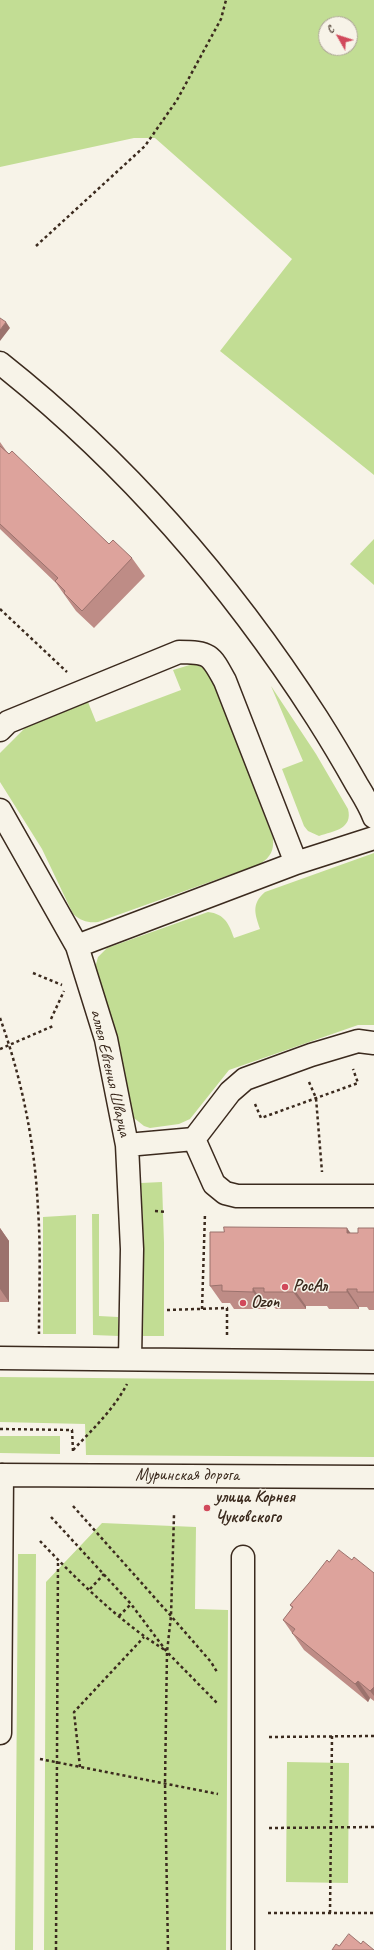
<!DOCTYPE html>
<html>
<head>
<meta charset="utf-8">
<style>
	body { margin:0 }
	#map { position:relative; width:374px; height:1950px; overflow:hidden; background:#f7f3e8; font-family:Caveat,sans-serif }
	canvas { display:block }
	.north { position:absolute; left:318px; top:16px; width:40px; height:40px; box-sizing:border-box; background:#f7f3e8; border:1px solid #aca397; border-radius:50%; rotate:309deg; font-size:11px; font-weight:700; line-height:16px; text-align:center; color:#3b2a1e }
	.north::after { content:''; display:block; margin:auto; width:14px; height:18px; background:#d1495b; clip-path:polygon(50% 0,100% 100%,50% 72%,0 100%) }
</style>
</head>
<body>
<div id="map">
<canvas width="374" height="1950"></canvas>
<div class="north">С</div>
</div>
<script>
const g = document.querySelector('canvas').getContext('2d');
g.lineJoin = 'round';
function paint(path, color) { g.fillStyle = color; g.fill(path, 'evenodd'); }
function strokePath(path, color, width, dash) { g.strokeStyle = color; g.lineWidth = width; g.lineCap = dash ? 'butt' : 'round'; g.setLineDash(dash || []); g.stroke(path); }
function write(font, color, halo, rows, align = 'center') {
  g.font = font + ' Caveat,sans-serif'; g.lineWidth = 3; g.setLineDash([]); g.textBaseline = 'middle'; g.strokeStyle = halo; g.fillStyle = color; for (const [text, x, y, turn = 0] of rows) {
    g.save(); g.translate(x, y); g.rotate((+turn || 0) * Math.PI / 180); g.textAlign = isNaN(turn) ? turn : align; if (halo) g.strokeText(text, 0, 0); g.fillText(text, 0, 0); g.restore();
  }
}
const green = new Path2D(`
	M0,0h374v475l-154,-124 72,-92 -137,-121h-21l-134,29zM326,24h24v24h-24z
	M374,539v46l-24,-21z
	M193,664l14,5 4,6 62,163c1,12 -2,19 -13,26l-162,58c-10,1 -17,-1 -25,-8l-31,-65 -42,-67v-29l25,-25 63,-26 8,20 85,-32 -8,-20z
	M271,686l45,68 32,55c5,20 -14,22 -29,27l-11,-5 -4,-5 -22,-57 21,-8z
	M374,853v172h-16l-129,45 -39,49 -11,5 -29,4 -6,-2 -10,-8 -2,-7 -16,-77 -21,-66 3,-11 9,-9 101,-36c17,2 21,12 26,26l26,-9c-5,-15 -9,-25 5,-37z
	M162,1182l2,61v93h-21l1,-82 -3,-71z
	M92,1214h7v102l19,1 1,19 -26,-1z
	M76,1215v119h-33v-117z
	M0,1377l374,4v76l-288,-2 -1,-31 -85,-2z
	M0,1436h60v18l-60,-1z
	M102,1523l94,4 -1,82 33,1 -2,340h-182l2,-368z
	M18,1554h18l-3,396h-18z
	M287,1762l62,1 -1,120 -62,-1z`);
const path = new Path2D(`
	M36,246l109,-100 32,-46 44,-81 5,-19
	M0,609l67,63
	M33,973l29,12
	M0,1018c22,61 35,126 38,191 3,41 1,83 1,125
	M51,1019l13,-28
	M0,1049l53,-23
	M309,1082l7,16 6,74
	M255,1104l6,14 97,-35 -5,-14
	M155,1211l11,1
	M202,1309l3,-96
	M167,1310l60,-2v29
	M0,1429l72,1 1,21
	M73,1450c20,-21 41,-41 54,-66
	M73,1506l98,110 40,46 6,10
	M51,1517l80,87 36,48 51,52
	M40,1541c36,38 81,82 125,109
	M90,1589l14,-15
	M119,1616l12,-12
	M269,1737l105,-1
	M40,1759l178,35
	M80,1767l-6,-55 70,-75
	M269,1828l105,-1
	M268,1913h106
	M330,1913l2,-177
	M56,1950l2,-391
	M168,1950l-3,-167 2,-131 4,-36 3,-101`);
const minor = new Path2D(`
	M0,363c125,99 231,221 317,355 14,22 27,44 40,67 6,10 13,21 17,32
	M0,730l8,-8 171,-70c31,0 32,3 46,29l71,182
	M0,810l77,136 29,93 21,106 5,104 -2,110
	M77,946l219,-83 78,-25
	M194,1139l20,45 11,9 12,3h137
	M127,1145l67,-6 36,-47 15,-13 66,-24 47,-14 16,2
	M0,1358l374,4
	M0,1475l374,2
	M243,1557v393
	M0,1733l2,-258`);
const wall = new Path2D(`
	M0,442l7,10 102,92 23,14 13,18 -51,52 -18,-17 -20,-28 -56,-54z
	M0,1228l9,13v61h-9z
	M374,1228v82h-5l-2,-3h-8v2h-30l-2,-3h-21v3h-30l-3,-3h-8l1,3h-32l-4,-6h-8l-12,-17 141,-53h7z
	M352,1560l22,13v128l-4,-3 -2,4 -64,-52 -21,-30 9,-12 -2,-3 39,-43z`);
const shadedWall = new Path2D(`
	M6,322l4,6 -10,13v-11z
	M0,1228l9,13v61l-9,-13z
	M347,1228l12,17 -12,-12z
	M253,1288l12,18 1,3 -13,-17z
	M294,1289l12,17v3l-13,-17z
	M347,1289l12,18v2l-12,-17z
	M358,1681l12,17 -2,4 -13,-18z
	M374,1687v9l-4,-5z`);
const building = new Path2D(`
	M0,318l6,4 -6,8z
	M0,446l9,8 3,-3 97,93 4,-4 19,18 -50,53 -18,-18 1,-2 -10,-10 3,-3 -58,-54z
	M224,1227l123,1v5h11v-5h16v64h-17v-3h-10v3h-30v-3h-23l-1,3h-29v-4h-11v4l-31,-1v-6l-12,1v-54h14z
	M339,1550l13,10 2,-3 20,16v114l-4,4 -12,-10 -3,3 -63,-51 3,-4 -12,-9 10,-13 -3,-2 19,-22 18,-23 2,2z
	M349,1934l12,10 2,-3 11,9h-42l4,-6 3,2z`);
const markers = [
	[285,1287,4,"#d1495b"],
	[243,1303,4,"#d1495b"],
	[207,1508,4,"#d1495b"]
];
const streetNames = [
	["аллея Евгения Шварца",110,1073,77],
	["Муринская дорога",187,1476]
];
const poiNames = [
	["РосАл",293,1287],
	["Ozon",251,1303],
	["улица Корнея",215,1498],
	["Чуковского",215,1518]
];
paint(green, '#c2dd94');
strokePath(minor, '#3b2a1e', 25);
strokePath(path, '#3b2a1e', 2.5, [3, 3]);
strokePath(minor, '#f7f3e8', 22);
paint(wall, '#be8c86');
paint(shadedWall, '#9b726d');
paint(building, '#dda39c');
strokePath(building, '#9b726d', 1);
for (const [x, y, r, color] of markers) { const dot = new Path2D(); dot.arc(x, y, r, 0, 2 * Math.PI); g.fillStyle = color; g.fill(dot); strokePath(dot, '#f7f3e8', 1.5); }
write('17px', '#3b2a1e', '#f7f3e8', streetNames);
write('bold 17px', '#3b2a1e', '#f7f3e8', poiNames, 'left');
</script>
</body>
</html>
